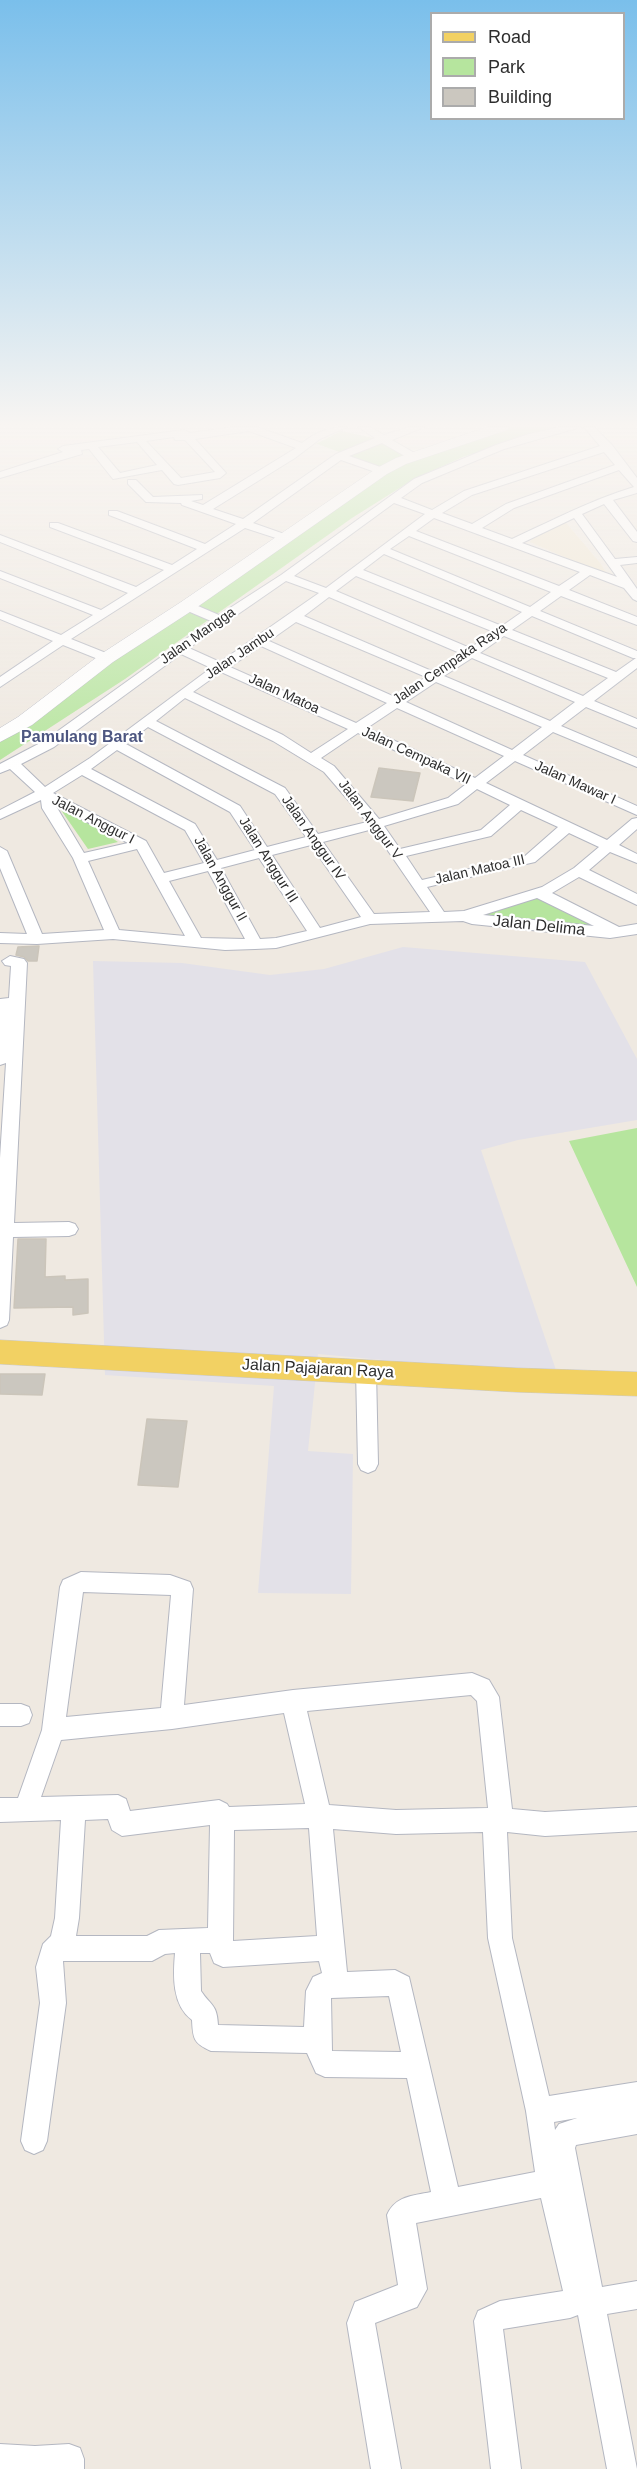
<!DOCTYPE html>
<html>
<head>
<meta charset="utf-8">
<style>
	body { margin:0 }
	#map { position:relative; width:637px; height:2469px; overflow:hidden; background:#efe9e1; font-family:Arial,sans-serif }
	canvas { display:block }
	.legend { position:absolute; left:430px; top:12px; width:195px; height:108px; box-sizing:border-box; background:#fff; border:2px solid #ababab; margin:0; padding:8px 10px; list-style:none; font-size:18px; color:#2e2e2e }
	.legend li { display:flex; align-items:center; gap:12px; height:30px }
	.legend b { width:30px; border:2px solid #ababab }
</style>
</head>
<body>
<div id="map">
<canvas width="637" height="2469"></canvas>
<ul class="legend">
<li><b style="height:8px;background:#f2d163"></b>Road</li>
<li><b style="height:16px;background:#b6e59e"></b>Park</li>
<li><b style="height:16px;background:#cbc7bf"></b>Building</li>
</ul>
</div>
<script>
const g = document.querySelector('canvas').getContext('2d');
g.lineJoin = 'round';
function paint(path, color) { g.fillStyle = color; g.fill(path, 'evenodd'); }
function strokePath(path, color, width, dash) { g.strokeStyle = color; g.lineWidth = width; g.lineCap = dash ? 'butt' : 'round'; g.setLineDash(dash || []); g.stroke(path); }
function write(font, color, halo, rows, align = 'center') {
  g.font = font + ' Arial,sans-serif'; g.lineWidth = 4.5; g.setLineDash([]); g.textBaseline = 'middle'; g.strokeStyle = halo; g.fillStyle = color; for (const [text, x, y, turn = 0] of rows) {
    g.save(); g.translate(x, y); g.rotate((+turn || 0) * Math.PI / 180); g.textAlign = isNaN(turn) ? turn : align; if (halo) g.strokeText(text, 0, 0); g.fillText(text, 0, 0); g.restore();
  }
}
const industrial = new Path2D(`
	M403,947l182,15 52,97v61l-119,20 -37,10 77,226 -240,-22 -10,97 45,3 -2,140 -93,-1 16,-207 -169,-11 -12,-414 89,2 88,12 54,-6z`);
const education = new Path2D(`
	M562,518l39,46 7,12 -78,-34 3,-5z`);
const green = new Path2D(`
	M504,427h52l-93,30 -49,22 -62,39 -227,161 -125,81v-25l390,-264 17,-9z
	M341,431l42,9 -38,14 -28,-10 -5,2z
	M385,442l31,14 -30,13 -36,-13z
	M54,800l64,42 -30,7z
	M539,893l74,40 -148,-17z
	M637,1128v159l-68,-146z`);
const building = new Path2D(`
	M379,768l41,5 -7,28 -42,-4z
	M39,946l-2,15h-9l-4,-4 -8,-2 2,-8z
	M18,1239h28l-1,38 20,-1v4l23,-1v34l-15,2v-8l-59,1z
	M0,1374h45l-3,21 -42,-1z
	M147,1419l40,2 -9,66 -40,-2z`);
const street = new Path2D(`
	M234,427h23l45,16c14,-11 27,-16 45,-16l-27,12 -25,19 -82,51 30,10 93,-65 39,-16 -17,-11h12l14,8 25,-8h15l-32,13 26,15v4h-8l-28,-16 -33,13 37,13v4h-8l-37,-13 -88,63 37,13v4h-8l-37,-12 -174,111 40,16 2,3 -2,3h-8l-40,-16 -63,42v-10l53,-36 -53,-22v-8l61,24 32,-20 -93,-37v-7l101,39 27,-17 -128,-51v-7l136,52 28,-17 -114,-43v-4h8l114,42 25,-16 -88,-34v-4h8l88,33 31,-20 -54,-19 -1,-2 -35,-1 -18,-18v-4h8l17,17 49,-2v4l-11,2 12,4 93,-57 -47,-17 -54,8 31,34 -6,5 -42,7 -4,-1 -12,-14 -49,9 -24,-30 -8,1 1,4 -82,24v-6l63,-20 -5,-3 5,-3 121,-16 6,3zM174,437l1,3h10l30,32 -34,6 -35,-37zM137,442l20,23 -37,8 -22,-26z
	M561,427h20l-77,22 -82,34 -21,15 31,12 32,-19 136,-45 -16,-19h10l18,18 25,33v15l-24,7 24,32v10l-4,-1 -29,-37 -22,10 33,45 22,-2v6l-17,2 17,24v12l-4,-2 -9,-11 -34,-13 -21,15 68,27v8l-76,-29 -21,15 97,40v17l-43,33 43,18v9l-51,-21 -25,19 76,32v9l-84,-35 -30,23 114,51v9l-122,-54 -29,22 121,57 25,-21 5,-1v11l-18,16 18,9v9l-27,-11 -21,18 48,24v11l-58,-28 -27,16 67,34 18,-3v10l-27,4 -138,-14 -9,-3 -93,3 -94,24 -21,1 -30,1 -112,-11 -76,5 -37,-1v-10l27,1 -27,-66v-21l7,4 35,83 62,-4 -31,-72 -31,-50 -1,-8 -41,19v-9l35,-18 -25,-23 -10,4v-9l44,-23 167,-120 -28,-12v-6h8l28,12 62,-40 133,-96 82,-34 33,-11zM604,452l11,13 -109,39 -34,20 -30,-11 30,-18zM619,470l15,17c-43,13 -81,33 -122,52l-30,-11 32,-20zM394,503l31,11 -99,74 -32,-12zM434,518l146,54 -21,14 -143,-55zM574,518l43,59 -95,-34zM409,536l142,56 -21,15 -140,-58zM384,554l138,58 -20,14 -139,-56zM356,576l138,56 -24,16 -134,-57zM286,581l33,12 -99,69 -31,-14zM329,597l133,57 -28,18 -130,-56zM532,616l101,42h3l-20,14 -104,-42zM296,622l130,55 -31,20 -126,-56zM504,636l104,42 -25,18 -103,-43zM261,646l126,57 -31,20 -126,-56zM181,654l30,14 -121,90 -45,29 -24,-23 33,-17zM472,658l103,44 -25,19 -106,-45zM221,672l127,57 -37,24 -28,-18 -90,-43zM436,682l106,45 -30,23 -106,-48zM185,698l88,43 51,31 43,50 -49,12 -33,-46 -129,-67zM397,708l107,48 -29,22 -108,-50zM148,727l127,67 31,43 -39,10 -27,-41 -114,-62zM358,733l108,51 -18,14 -69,21 -45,-53 -13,-8zM117,750l113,62 25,38 -38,10 -22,-36 -104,-55zM82,775l103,55 19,33 -40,10 -18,-32 -93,-48zM477,789l33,16 -29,25 -81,19 -16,-23 74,-22zM56,806l72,37 -44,10zM521,810l37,17 -33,29 -103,24 -16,-24 85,-20zM373,829l57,83 -56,2 -51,-72zM569,833l30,14 -25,21 -32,19 -78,24 -20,1 -17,-25 108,-25zM311,845l50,72 -41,11 -48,-73zM137,849l48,87 -66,-6 -31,-69zM259,858l48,73 -31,7 -16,1 -39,-71zM208,871l37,68 -44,-1 -32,-57zM537,898l57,28 -111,-11z
	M10,956l14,3 3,4 -13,260 55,-1 6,2 3,5 -3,5 -6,2 -56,1 -4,83 -2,5 -7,3v-170l6,-95 -6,2v-66l9,-1 2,-32 -6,-1 -3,-4z
	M366,1362l7,2 3,6 2,94 -3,6 -7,3 -7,-3 -3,-6 -2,-94 3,-6z
	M81,1572l89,3 20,7 3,7 -9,116 109,-15 179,-17 17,7 10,17 13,112 33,3 92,-5v24l-92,5 -38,-4 5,106 37,158 88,-14v52l-61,11 -1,3 27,139 35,-6v28l-30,5 30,155h-30l-29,-154 -8,3 -67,11 18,140h-30l-17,-148 4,-10 22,-10 63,-10 -22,-93 -125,25 11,66 -10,18 -42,16 26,146h-30l-24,-146 8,-21 43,-17 -11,-70c8,-19 25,-19 44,-23l-24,-114 -82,-1 -9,-4 -9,-20 -96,-2c-18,-8 -18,-13 -19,-31 -20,-15 -19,-44 -17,-67l-10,1 -13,7h-89l3,42 -19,138 -4,9 -9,4 -9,-4 -4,-9 19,-138 -4,-36 7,-23 8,-8 4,-18 6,-98 -61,2v-24h18l24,-68 18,-143 3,-7zM83,1592l88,3 -10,113 -95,9zM471,1695l6,6 11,107 -92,2 -67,-5 -22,-94zM284,1713l21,91 -76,3 -2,-3 -8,-4 -89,11 -4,-12 -8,-4 -77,2 20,-57 111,-11zM108,1819l4,11 10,6 88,-11 -2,103 -49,2 -12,6h-71l3,-18 6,-98zM309,1828l8,108 -84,5 1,-111zM333,1829l63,5 87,-2 5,106 38,173 9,61 -77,15 -49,-210 -14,-7 -48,2zM200,1953h10l4,10 9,4 96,-6 3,12 -9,4 -7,14 -2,36 -86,-2c-1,-21 -7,-19 -17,-34zM389,1996l12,56 -69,-1 -1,-53zM577,2118l-18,6 -4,6 -1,-8z
	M0,1704h21l8,3 3,8 -3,8 -8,3h-21z
	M0,2444l35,2 34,-2 11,4 4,11v10h-84z`);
const secondary = new Path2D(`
	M487,427h22l-2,3 -101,34 -19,10 -194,136 -80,52 -81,63 -32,17v-14l18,-11 83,-63 80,-52 196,-134 19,-10z`);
const primary = new Path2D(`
	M0,1340l516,28 121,4v24l-121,-4 -516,-28z`);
const farStreetnames = [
	["Jalan Mangga",198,636,-35],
	["Jalan Jambu",240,654,-34],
	["Jalan Cempaka Raya",450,664,-34],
	["Jalan Matoa",284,694,25],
	["Jalan Cempaka VII",416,756,25],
	["Jalan Mawar I",575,783,24],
	["Jalan Anggur I",93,820,27],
	["Jalan Anggur V",370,820,53],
	["Jalan Anggur IV",313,838,55],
	["Jalan Anggur III",268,860,58],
	["Jalan Matoa III",480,870,-13],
	["Jalan Anggur II",220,879,61]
];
const farQuarternames = [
	["Pamulang Barat",82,738]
];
const streetNames = [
	["Jalan Delima",539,926,6],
	["Jalan Pajajaran Raya",318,1369,3]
];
paint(industrial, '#e3e1e8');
paint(education, '#f0e6d1');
paint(green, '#b6e59e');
paint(building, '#cbc7bf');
strokePath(building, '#cbc5ba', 1.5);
strokePath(street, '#b4b7c1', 2);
strokePath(secondary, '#b4b7c1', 1);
strokePath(primary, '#c9c9c9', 1);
paint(street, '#fff');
paint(secondary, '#fff');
paint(primary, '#f2d163');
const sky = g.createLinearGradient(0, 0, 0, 773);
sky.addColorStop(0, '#7abfeb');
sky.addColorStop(0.55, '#f8f5f2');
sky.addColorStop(1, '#f8f5f200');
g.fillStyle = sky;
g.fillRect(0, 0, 637, 773);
write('14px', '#2e2e2e', '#fff', farStreetnames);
write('bold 16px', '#4d5680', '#fff', farQuarternames);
write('16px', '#2e2e2e', '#fff', streetNames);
</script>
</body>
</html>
